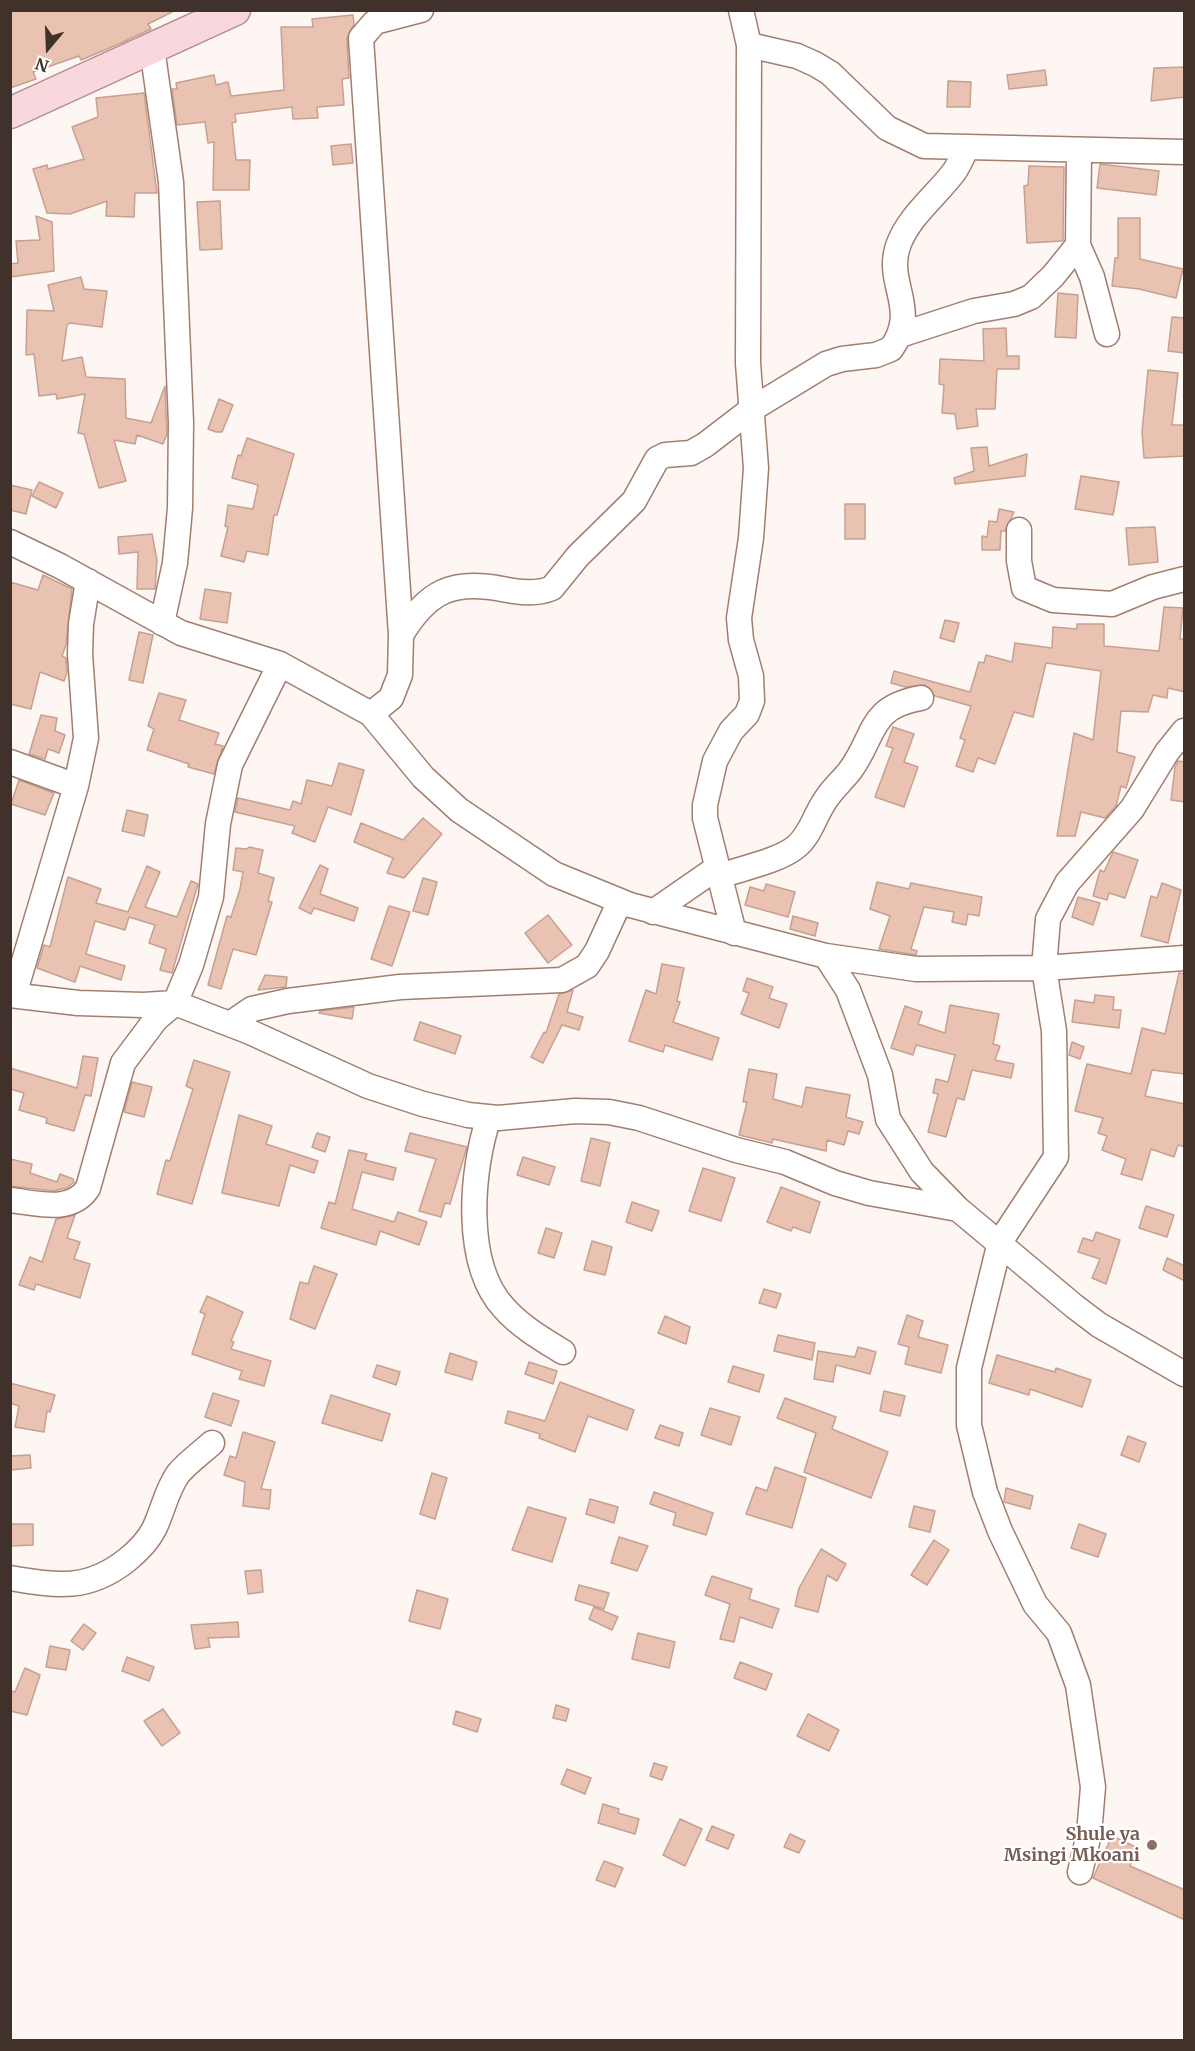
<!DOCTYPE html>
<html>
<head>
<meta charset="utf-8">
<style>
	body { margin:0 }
	#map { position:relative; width:1195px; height:2051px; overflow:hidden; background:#fef6f2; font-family:Merriweather,serif }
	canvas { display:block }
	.frame { position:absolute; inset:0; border:12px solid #40312a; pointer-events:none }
	.north { position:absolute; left:18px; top:18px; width:60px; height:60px; -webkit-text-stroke:4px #fff; paint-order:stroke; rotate:199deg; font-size:16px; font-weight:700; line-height:24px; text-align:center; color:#40312a }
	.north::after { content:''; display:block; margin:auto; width:21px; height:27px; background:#40312a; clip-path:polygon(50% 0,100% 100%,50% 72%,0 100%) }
</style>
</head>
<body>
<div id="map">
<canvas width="1195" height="2051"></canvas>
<div class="frame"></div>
<div class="north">N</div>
</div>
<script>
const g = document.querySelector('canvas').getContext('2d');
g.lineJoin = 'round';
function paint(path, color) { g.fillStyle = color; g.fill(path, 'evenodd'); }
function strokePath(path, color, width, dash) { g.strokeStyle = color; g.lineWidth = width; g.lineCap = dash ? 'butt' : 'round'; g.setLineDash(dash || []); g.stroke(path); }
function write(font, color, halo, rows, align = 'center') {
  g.font = font + ' Merriweather,serif'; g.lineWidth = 4.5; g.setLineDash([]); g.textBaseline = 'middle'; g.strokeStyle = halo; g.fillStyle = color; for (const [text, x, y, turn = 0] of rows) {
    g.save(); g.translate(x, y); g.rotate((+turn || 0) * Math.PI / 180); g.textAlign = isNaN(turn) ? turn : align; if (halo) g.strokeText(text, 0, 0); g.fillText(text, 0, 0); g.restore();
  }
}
const building = new Path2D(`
	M10,10h166l-28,14 3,5 -30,14 -40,17 -2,-4 -46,16 3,7 -26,9z
	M353,15l1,9 -7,15 2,39 -7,1 2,26 -27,2 1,11 -25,1 -1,-12 -57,7 1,8 -4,1 4,37h14l-1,30h-36l1,-48 -6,1 -3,-21 -28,3 -5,-36h5l-1,-6 38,-8 2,10 12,-3 3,14 53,-6 -3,-63h32l-1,-8z
	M1185,67v30l-34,4 3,-33z
	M1045,70l2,15 -38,4 -2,-14z
	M948,81l23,1 -1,25h-23z
	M144,93l13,100h-22l-1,24 -28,-1 1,-15 -37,13 -23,-1 -14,-44 14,-4 1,4 36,-10 -12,-32 26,-10 -2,-19z
	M351,144l2,19 -20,2 -2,-19z
	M1100,164l59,7 -3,24 -59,-7z
	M1029,166l35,1 -1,74 -36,2 -3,-57 4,-1z
	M220,201l2,48 -22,1 -3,-48z
	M36,216l16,6 2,49 -44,6v-13l8,-1 -2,-22 24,-1z
	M1118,218h22v41l43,10 -7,29 -37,-9 -27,-3 3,-28h3z
	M81,277l3,12 23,2 -5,36 -32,-4 -3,2 -5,36 20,-4 4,20 39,2 1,39 25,5 14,-37 2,48 -4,10 -26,-9 -2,9 -21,-4 12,41 -27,7 -15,-54 -6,-1 7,-39 -28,5 -1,-5 -17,2 -5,-42 -8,1 1,-45 27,1 -6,-26z
	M1058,293l20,2 -2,43 -21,-1z
	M1172,317l13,1v35l-17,-2z
	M1006,328l1,28h12v13h-22l-2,40h-19l2,17 -21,3 -2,-15 -13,-1 2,-28 -5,-1 1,-25 44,2 -1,-32z
	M1148,370l30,3 -6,52h13v31l-41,2 -2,-26z
	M219,399l14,6 -11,27h-6l-8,-3z
	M247,438l47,16 -17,61h-3l-6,40 -21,-4 -3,11 -23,-6 7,-29 -3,-1 3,-21 25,4 5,-24 -26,-7 6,-23 3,1z
	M987,447l2,19 38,-12 -2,22 -70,8 -1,-6 20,-7 -3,-23z
	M1081,476l38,6 -6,33 -38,-6z
	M39,482l24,11 -7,15 -24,-12z
	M10,485l22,5 -6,24 -16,-4z
	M845,504h20v35h-20z
	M999,509l15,3 -9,19h-4l-1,19h-18v-14l5,1 2,-16 8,1z
	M1155,527l3,35 -29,3 -3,-37z
	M152,534l5,26 -2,29h-18l1,-37 -19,2 -1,-17z
	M43,575l29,14 -6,56 -4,11 4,2 1,15 -3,8 -24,-9 -9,37 -21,-5v-122l28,8z
	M205,589l26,4 -4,30 -27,-4z
	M1164,607l19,1 -3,31h5v53l-17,-4 -1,10 -14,-3 -5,17 -27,-1 -4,41 18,5 -9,31 -5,-2 -5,20 -11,12 -24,-6 -6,24h-18l17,-103 19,7 8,-69 -55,-8 -13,54 -19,-5 -19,52 -17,-6 -5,14 -17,-6 9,-26 -5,-2 11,-32 -36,-10 -10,-11 -20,2 -14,-4 3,-12 76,21 9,-30 5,1 2,-8 26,7 3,-19 37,5 1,-21 24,2v-5h27v22l55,5z
	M945,620l14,3 -5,19 -14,-4z
	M139,632l14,3 -10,48 -14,-3z
	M159,693l27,7 -7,20 40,13 -4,11 8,2 -9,28 -26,-7 1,-3 -42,-14 7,-21 -6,-3z
	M41,715l16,3 -2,13 10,4 -6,18 -11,-4 -3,10 -16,-5z
	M893,727l21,7 -10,28 14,5 -14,40 -29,-10 18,-49 -7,-2z
	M1178,761l7,1v40l-14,-2 4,-33z
	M339,763l25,7 -13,45 -23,-8 -13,35 -23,-9 3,-7 -60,-14 3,-14 52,12 3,-9 8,3 6,-24 25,6z
	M19,780l35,13 -9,22 -34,-11z
	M127,810l21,5 -4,21 -22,-5z
	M423,818l19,16 -38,44 -17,-5 6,-15 -39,-16 7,-19 42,17z
	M249,847l14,3 -5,23 16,5 -6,23 4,1 -16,53 -23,-6 -12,40 -13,-4 19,-69 4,1 9,-28 3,-17 -10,-2 3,-22 11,1z
	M1113,852l25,8 -13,38 -16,-5 -2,7 -14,-4 7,-26 4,2z
	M320,865l8,4 -8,25 38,14 -4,13 -40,-13 -3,6 -12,-6z
	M147,866l13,6 -15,35 32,10 14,-36 7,3 -26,89 -12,-3 6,-21 -17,-6 6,-18 -26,-8 -4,13 -30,-9 -9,33 39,12 -4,14 -41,-14 -5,16 -38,-14 7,-23 6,2 18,-70 33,12 -5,14 32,9z
	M423,878l14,4 -9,33 -15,-4z
	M877,882l32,7 2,-6 71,14 -3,19 -11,-2 -2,11 -14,-3 2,-10 -30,-5 -13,42 6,2 -1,4 -37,-6 11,-33 -20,-7z
	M1162,883l19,7 -13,53 -27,-7 10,-40 6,2z
	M766,884l29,8 -7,25 -43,-12 5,-18 14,4z
	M1078,897l22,6 -7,22 -21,-8z
	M389,906l21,6 -18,54 -21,-7z
	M548,915l24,30 -24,18 -23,-30z
	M793,916l25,7 -3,13 -25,-7z
	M662,964l22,4 -7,33 3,1 -7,20 46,16 -7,22 -47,-15 -2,7 -34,-11 17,-51 10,4z
	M1179,973l6,1v100l-33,-4 -7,26 40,8v43l-7,-2 -4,12 -23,-8 -9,31 -21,-6 5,-15 -24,-9 5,-14 -9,-3 5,-15 -28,-7 12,-47 44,10 11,-46 23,6z
	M265,975l22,2 -1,10 -28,3z
	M747,978l26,9 -4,11 18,6 -8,24 -38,-14 8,-21 -6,-2z
	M573,990l-6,22 16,5 -4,13 -17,-5 -19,38 -12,-6 13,-25 2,1 13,-39z
	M1095,995l19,2 -1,13h8l-2,18 -47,-6 3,-22 19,3z
	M950,1005l49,9 -6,30 7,2 -5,14 19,4 -3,14 -39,-8 -8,30 -7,-2 -11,39 -18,-5 10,-38 -5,-1 3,-14 12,3 7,-27 -39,-10 -3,10 -22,-7 14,-42 17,6 -4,12 27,9z
	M354,1007l-2,12 -33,-6 1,-2z
	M420,1022l41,14 -6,18 -41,-14z
	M1072,1042l12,5 -4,12 -11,-4z
	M83,1056l15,2 -7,38 -6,-1 -11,36 -28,-8 1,-5 -28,-8 5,-17 -14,-4v-21l67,20z
	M194,1060l36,12 -38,132 -35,-10 9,-34 4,1 23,-72 -7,-3z
	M749,1069l28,5 -4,25 29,8 4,-20 44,8 -4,22 17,5 -4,12 -11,-3 -4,14 -17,-5 -1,11 -53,-12 -1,4 -33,-8 8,-33h-4z
	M132,1082l20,5 -8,30 -20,-5z
	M239,1115l33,11 -6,18 52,17 -4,12 -24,-8 -11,41 -57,-13z
	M317,1133l13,4 -5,15 -13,-5z
	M410,1133l57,14 -17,57 -5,-1 -4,14 -22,-6 17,-52 -31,-8z
	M591,1138l19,5 -10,43 -19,-5z
	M349,1150l18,4 -2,6 31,8 -3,12 -31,-8 -10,37 42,13 4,-10 29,10 -8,23 -39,-14 -4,14 -55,-17 8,-26 6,2z
	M523,1157l32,10 -6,18 -32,-10z
	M10,1159l22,5 -2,9 27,9 3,-8 13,5 1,3 -7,6 -15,3 -42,-5z
	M703,1168l32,10 -14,43 -32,-10z
	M781,1187l39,15 -10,31 -17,-6 -2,4 -24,-9z
	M632,1202l27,9 -7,20 -26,-9z
	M1146,1206l28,9 -7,22 -28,-9z
	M75,1215l-8,23 13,4 -6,17 16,5 -10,34 -44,-14 -2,6 -15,-5 11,-28 12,5 14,-43z
	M546,1228l16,5 -8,25 -16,-5z
	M1096,1232l24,8 -14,44 -14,-6 8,-19 -22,-7 5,-14 10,3z
	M592,1241l20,6 -7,28 -21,-5z
	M1167,1258l18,8v15l-22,-11z
	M314,1266l23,8 -22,55 -25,-10 10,-37 8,2z
	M764,1289l17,5 -5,14 -17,-5z
	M207,1296l36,16 -12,29 3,1 -3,7 40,12 -7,25 -25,-7 3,-8 -50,-17 13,-40 -5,-2z
	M907,1315l16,6 -5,16 30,8 -7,28 -36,-9 4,-17 -11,-3z
	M665,1316l25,11 -4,17 -28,-11z
	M778,1335l37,8 -3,17 -38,-9z
	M858,1347l18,5 -6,22 -34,-9 -3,17 -19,-3 4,-28 37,6z
	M450,1353l27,9 -5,18 -27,-8z
	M997,1355l58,17 1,-4 35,12 -9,27 -52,-18 -1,6 -40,-12z
	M529,1362l28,9 -4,13 -28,-10z
	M377,1365l23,7 -4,13 -23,-8z
	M733,1366l31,9 -5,17 -31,-10z
	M560,1382l74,28 -7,20 -39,-14 -13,36 -36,-14 1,-4 -35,-11 3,-12 37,10z
	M10,1383l45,12 -5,17 -3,-1 -3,21 -29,-5 4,-21 -9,-3z
	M884,1391l21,5 -5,20 -20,-5z
	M213,1393l26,8 -8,25 -26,-9z
	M331,1395l59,19 -8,27 -60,-18z
	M785,1398l51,19 -4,12 56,23 -17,46 -67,-26 12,-39 -39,-15z
	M710,1408l30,9 -9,28 -30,-10z
	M660,1425l23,8 -4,13 -24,-8z
	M243,1432l32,10 -14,47 10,1 -2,19 -26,-3 2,-24 -21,-7 6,-19 6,2z
	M1128,1436l18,7 -7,19 -18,-7z
	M30,1455l1,13 -21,2v-14z
	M775,1467l31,11 -14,50 -46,-14 10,-27 11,4z
	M432,1473l15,5 -12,41 -15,-5z
	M1006,1488l27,8 -3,13 -26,-7z
	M654,1492l59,21 -7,22 -33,-10 3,-12 -26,-9z
	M590,1499l28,8 -4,16 -28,-9z
	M914,1506l21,5 -5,21 -21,-5z
	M528,1507l38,11 -14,44 -40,-12z
	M10,1524h23v21l-23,1z
	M1079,1524l27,10 -8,23 -27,-9z
	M619,1537l29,9 -11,25 -26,-8z
	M934,1540l15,10 -22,35 -16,-10z
	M821,1549l25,15 -9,17 -10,-6 -9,37 -23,-6 4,-18z
	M261,1570l2,22 -15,2 -3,-23z
	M712,1576l40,13 -3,10 30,10 -7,19 -32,-11 -6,25 -14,-3 10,-35 -25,-9z
	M579,1585l30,8 -5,16 -29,-9z
	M417,1590l31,9 -8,30 -31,-8z
	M594,1607l24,10 -6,13 -23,-11z
	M238,1622l1,15 -31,1 2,9 -15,2 -4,-24z
	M84,1624l12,9 -13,17 -12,-9z
	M638,1633l37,9 -6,26 -37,-9z
	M50,1646l20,4 -4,20 -20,-3z
	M127,1657l27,10 -5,14 -27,-10z
	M740,1662l32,12 -6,16 -32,-12z
	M25,1668l15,7 -13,40 -17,-4v-20l5,1z
	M556,1705l13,4 -3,12 -13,-3z
	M163,1709l17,24 -18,13 -18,-25z
	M456,1711l25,8 -4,13 -24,-8z
	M808,1714l31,16 -10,21 -32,-15z
	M654,1763l13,4 -5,13 -12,-4z
	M567,1769l24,9 -6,16 -24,-10z
	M603,1804l16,5 -1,4 21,6 -4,15 -37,-11z
	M680,1819l22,10 -17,37 -22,-11z
	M712,1826l22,9 -6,14 -22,-9z
	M790,1834l15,7 -6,12 -15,-6z
	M1112,1836l26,12 -8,18 55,24v30l-92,-42z
	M604,1861l19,7 -8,19 -19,-7z`);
const minor = new Path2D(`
	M749,45l48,11 18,8 15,9 57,55 37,18 260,6
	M152,48l19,134 10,241 -1,85 -5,55 -13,60
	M1079,150l-1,95 14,32 15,57
	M900,335l74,-24 40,-7 17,-7 22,-21 25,-31
	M1019,530v31l5,27 29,12 59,4 41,-17 31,-8
	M10,542l50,24 121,67 99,31 91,50 52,63 36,33 95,64 76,31 196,51 90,13 128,-1 140,-10
	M401,635c26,-43 51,-56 101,-46 16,3 34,6 50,-1l26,-32 56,-55 23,-42 8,-4 26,-2 14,-8 47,-36 74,-45 16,-5 34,-4 15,-6c29,-40 -6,-65 7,-103 10,-29 38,-50 56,-74 5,-7 9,-17 13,-25
	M371,714l20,-16 9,-23 1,-40 -40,-597 14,-16 46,-12
	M10,762l66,24
	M720,876c22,-8 60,-15 77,-30 13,-11 17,-28 26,-42 7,-13 17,-21 26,-32 27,-35 18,-65 72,-74
	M653,912l65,-45
	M734,933l-29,-115v-13l10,-44 16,-30 16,-17 5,-13 -1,-25 -10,-36 -2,-22 12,-80 5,-70 -8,-105 1,-318 -8,-35
	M826,956l22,34 32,85 8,44 34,53 36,37 116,97 25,19 85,49
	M10,995l68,8 65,2 32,-2 75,29 118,54 55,18 45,11 30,3 77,-7 34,1 30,6 97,32 49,12 50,21 34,10 89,16
	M14,995l62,-209 10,-48 -6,-84 1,-30 7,-43
	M230,1024l22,-15 36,-8 112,-14 162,-7 25,-14 10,-15 23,-50
	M489,1117c-18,53 -26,147 15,191 17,19 38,31 59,44
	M10,1200c27,3 61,14 78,-12l35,-125 33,-44 19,-16 16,-38 20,-68 7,-73 12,-59 50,-101
	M10,1578c47,8 78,13 117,-18 11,-9 21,-19 27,-31 9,-18 12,-38 24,-55 9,-11 23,-21 34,-31
	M1080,1872l9,-38 4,-47 -15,-102 -19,-52 -24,-29 -35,-73 -15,-39 -16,-67v-57l31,-126 56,-85 -2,-126 -10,-63 4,-49 19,-36 65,-74 35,-57 17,-21`);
const major = new Path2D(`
	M10,113l225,-103`);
const markers = [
	[1152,1845,6,"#8d6e63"]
];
const educationNames = [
	["Shule ya",1140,1835],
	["Msingi Mkoani",1140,1856]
];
paint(building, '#e9c2b2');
strokePath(building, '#c6a091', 1.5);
strokePath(minor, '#a27e6f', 27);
strokePath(major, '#b58d8f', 33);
strokePath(minor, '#fff', 24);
strokePath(major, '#f8d8dc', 30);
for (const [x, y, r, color] of markers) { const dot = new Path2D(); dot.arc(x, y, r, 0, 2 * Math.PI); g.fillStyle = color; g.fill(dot); strokePath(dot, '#fff', 2); }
write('bold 18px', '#785e54', '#fff', educationNames, 'right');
</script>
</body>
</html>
